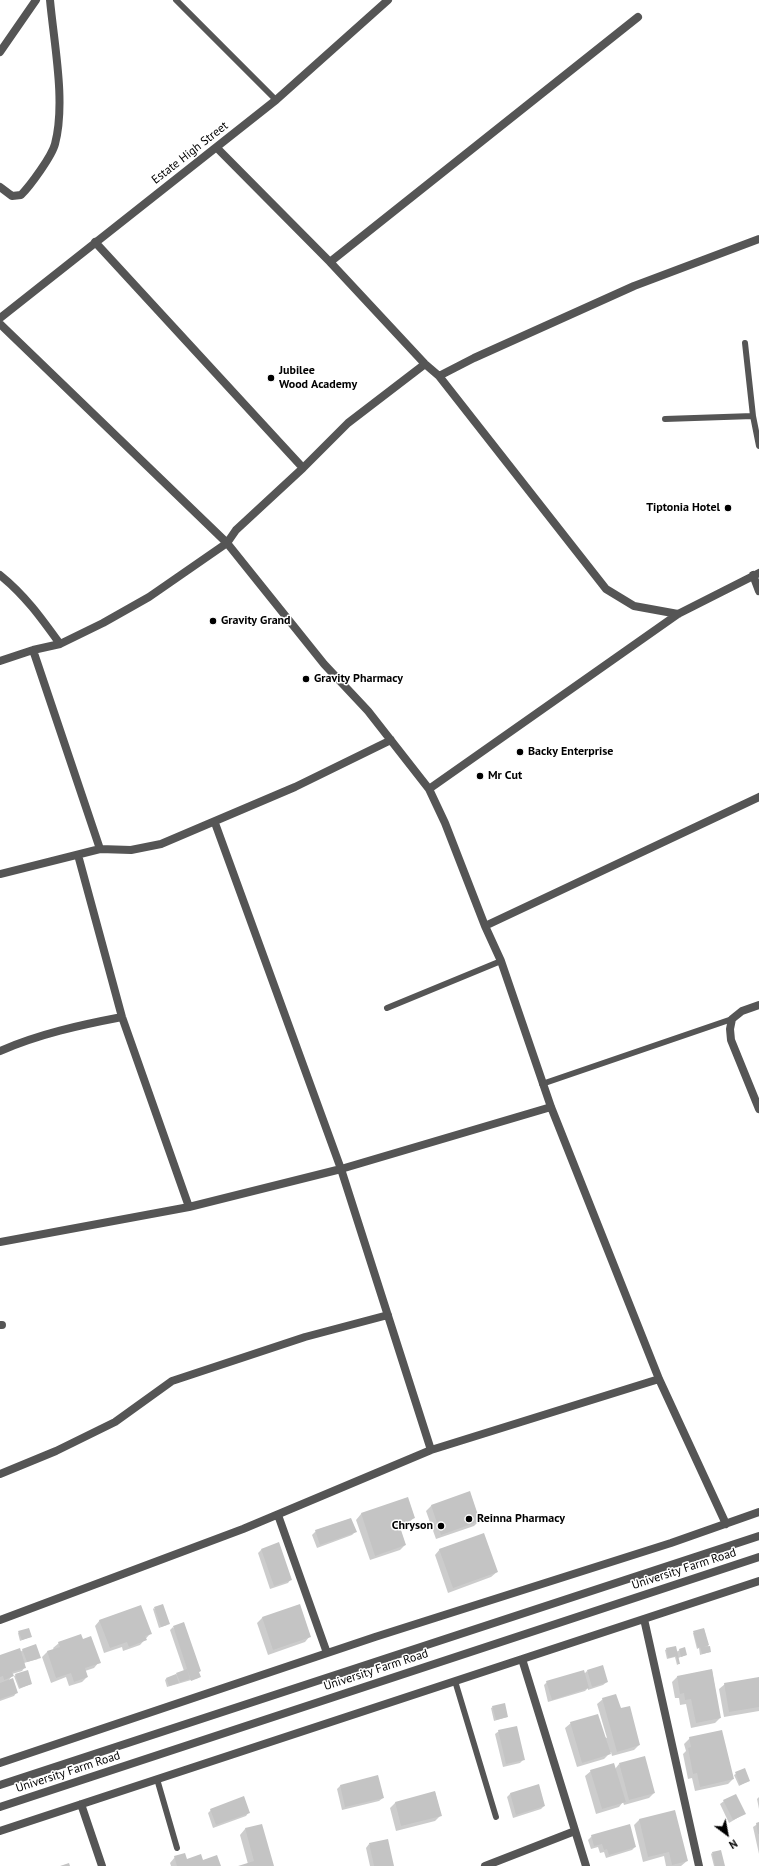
<!DOCTYPE html>
<html>
<head>
<meta charset="utf-8">
<style>
	body { margin:0 }
	#map { position:relative; width:759px; height:1866px; overflow:hidden; background:#fff; font-family:"PT Sans",sans-serif }
	canvas { display:block }
	.north { position:absolute; left:707px; top:1814px; width:40px; height:40px; -webkit-text-stroke:3px #fff; paint-order:stroke; rotate:148deg; font-size:11px; font-weight:700; line-height:16px; text-align:center; color:#000 }
	.north::after { content:''; display:block; margin:auto; width:14px; height:18px; background:#000; clip-path:polygon(50% 0,100% 100%,50% 72%,0 100%) }
</style>
</head>
<body>
<div id="map">
<canvas width="759" height="1866"></canvas>
<div class="north">N</div>
</div>
<script>
const g = document.querySelector('canvas').getContext('2d');
g.lineJoin = 'round';
function paint(path, color) { g.fillStyle = color; g.fill(path, 'evenodd'); }
function strokePath(path, color, width, dash) { g.strokeStyle = color; g.lineWidth = width; g.lineCap = dash ? 'butt' : 'round'; g.setLineDash(dash || []); g.stroke(path); }
function write(font, color, halo, rows, align = 'center') {
  g.font = font + ' "PT Sans",sans-serif'; g.lineWidth = 3; g.setLineDash([]); g.textBaseline = 'middle'; g.strokeStyle = halo; g.fillStyle = color; for (const [text, x, y, turn = 0] of rows) {
    g.save(); g.translate(x, y); g.rotate((+turn || 0) * Math.PI / 180); g.textAlign = isNaN(turn) ? turn : align; if (halo) g.strokeText(text, 0, 0); g.fillText(text, 0, 0); g.restore();
  }
}
const shadow = new Path2D(`
	M469,1492l10,29 -5,5 -38,13 -10,-28 5,-5z
	M407,1498l7,20 -6,5 -9,3 6,19 -5,5 -30,10 -14,-40 5,-6z
	M316,1531l39,1 -3,3 -35,13 -5,-13z
	M279,1544l12,35 -3,4 -18,6 -12,-36 3,-3z
	M440,1549l57,23 -6,5 -43,16 -13,-38z
	M299,1605l11,31 -5,6 -37,13 -11,-32 5,-5z
	M154,1608l13,17 -8,3 -6,-19z
	M100,1620l50,14 -10,11 -17,6 -1,-4 -18,6 -9,-27z
	M173,1627l27,44 -2,2 1,4 -1,1 -31,9 -2,-7 1,-1 18,-8 -14,-41z
	M704,1629l6,23 -10,3 -1,-7 -2,1 -4,-16z
	M19,1632l11,5 -10,4 -2,-8z
	M59,1643l40,19 -5,6 -9,3 2,6 -5,5 -13,4 -3,-9 -15,6 -9,-26 5,-5 7,-2 -1,-2z
	M684,1648l2,7 -8,3 1,6 -2,1 -2,-8 -8,2 -2,-9 2,-1 9,3z
	M23,1650l15,9 -14,4 1,4 -3,4 -10,3v2l-4,5 9,11 -3,4 -14,5v-45l20,-4z
	M712,1670l8,48 -5,5 -24,5 -5,-24 -6,1 -1,-7h-4l-3,-16 5,-5z
	M587,1671l20,11 -4,3 -15,5v-2l-3,3 -37,11 -4,-17 3,-3 37,-8z
	M16,1675l15,9 -12,5 -5,-13z
	M759,1678v33l-35,6 -5,-28 6,-5z
	M603,1699l17,11 19,35 -5,5 -22,6 -1,-4 -7,7 -27,8 -12,-39 6,-5 36,15 -10,-34z
	M493,1707l14,10 -13,4 -3,-13z
	M499,1731l25,28 -4,4 -17,4 -8,-33z
	M690,1738l43,41 -5,5 -33,7 -3,-13 -4,1 -5,-25 3,-3 -2,-7z
	M619,1764l35,29 -5,5 -25,7 -1,-3 -4,5 -23,7 -11,-38 6,-5 24,-2z
	M744,1769l5,12 -10,5 -5,-11z
	M538,1785l6,21 -3,3 -28,9 -6,-21 3,-3z
	M340,1786l43,12 -4,3 -37,9 -5,-21z
	M435,1792l6,23 -6,6 -39,10 -6,-23 5,-5z
	M759,1797v12l-2,-10z
	M724,1801l20,13 -15,9 -9,-19z
	M211,1810l38,2 -3,4 -33,12 -5,-15z
	M674,1811l13,50 -6,5h-15l-2,-10 -21,6 -9,-37 5,-5z
	M759,1823v31l-6,-27z
	M261,1825l12,41h-33l8,-2 -8,-29 5,-6z
	M592,1836l43,11 -3,3 -26,8 -2,-6 -4,1 -2,-6 -7,2 -3,-9z
	M369,1844l24,22h-23l-4,-18z
	M712,1853l12,13h-10l-3,-12z
	M175,1857l27,5 18,4h-49l-1,-3z`);
const building = new Path2D(`
	M470,1491l10,30 -39,14 -10,-30z
	M408,1497l7,21 -16,6 7,21 -31,11 -14,-43z
	M351,1518l6,14 -37,13 -5,-15z
	M484,1533l14,39 -45,16 -14,-39z
	M279,1542l13,38 -18,6 -13,-37z
	M163,1604l7,20 -9,3 -7,-20z
	M300,1604l11,33 -38,13 -11,-33z
	M141,1605l11,29 -7,2 2,4 -18,7 -2,-5 -17,6 -11,-28z
	M184,1622l17,49 -2,1 2,5 -10,4 -18,-55z
	M29,1628l3,9 -10,3 -4,-9z
	M704,1628l5,17 -5,2 6,-1 1,6 -9,2 -2,-7 -2,1 -5,-17z
	M81,1634l2,5 8,-3 10,27 -16,5 3,9 -14,5 -3,-9 -15,5 -9,-27 13,-4 -2,-5z
	M36,1644l5,14 -14,4 -5,-13z
	M676,1646l4,18h-2l-2,-8 -8,2 -2,-10z
	M685,1647l2,8 -6,2 -2,-8z
	M20,1648l6,20 -14,4 2,4 -10,4 -1,-4 -3,1v-22z
	M603,1665l5,17 -16,5 -5,-17z
	M187,1669l3,10 -10,3 -4,-9z
	M712,1669l9,49 -25,5 -5,-24 -6,1 -1,-7 -4,1 -3,-18z
	M28,1670l4,14 -12,4 -5,-14z
	M584,1670l5,18 -37,12 -6,-19z
	M176,1674l3,9 -10,3 -3,-8z
	M759,1677v30l-30,5 -5,-29z
	M13,1678l5,15 -18,6v-16z
	M616,1694l5,14 9,-2 10,39 -23,7 -15,-54z
	M505,1703l3,14 -12,3 -4,-14z
	M598,1714l13,40 -29,9 -12,-41z
	M517,1726l8,34 -19,4 -8,-34z
	M722,1730l12,49 -34,8 -3,-14 -4,1 -5,-26 3,-1 -2,-10z
	M645,1756l10,37 -26,7 -10,-37z
	M614,1763l12,39 -24,7 -12,-39z
	M745,1768l5,13 -10,4 -5,-13z
	M378,1775l6,23 -39,9 -5,-22z
	M539,1784l6,22 -29,9 -6,-22z
	M435,1791l7,25 -41,10 -6,-24z
	M736,1794l10,20 -13,6 -10,-20z
	M244,1796l6,17 -34,12 -6,-16z
	M675,1810l13,51 -16,4 -3,-13 -21,5 -9,-38z
	M759,1822v12h-1l-2,-11z
	M262,1824l12,42h-36l16,-5 -9,-33z
	M630,1824l6,23 -27,8 -2,-6 -3,1 -2,-6 -8,2 -3,-11z
	M388,1839l6,27h-20l-5,-23z
	M721,1850l4,16h-10l-3,-14z
	M185,1853l2,6 14,-5 2,6 14,-5 4,11h-44l-3,-10z
	M69,1863l1,3h-10z`);
const service = new Path2D(`
	M176,0l100,100
	M745,343l8,73
	M665,419l88,-3 6,30
	M387,1008l114,-47
	M542,1084l190,-65
	M455,1681l41,136
	M157,1779l20,69`);
const minor = new Path2D(`
	M0,52l36,-52
	M217,148l113,114 95,102 14,12 167,213 28,17 44,8
	M0,187l12,9 9,-1c9,-9 31,-39 34,-51 11,-42 -1,-100 -5,-144
	M95,242l208,226
	M330,262l308,-245
	M0,318l276,-218 112,-100
	M0,324l227,219 97,121 44,47 61,78 16,34 40,103 16,35 50,146 108,272 67,145
	M439,376l35,-18 160,-72 125,-47
	M0,575c25,20 42,44 60,69
	M753,575l6,16
	M33,650l67,199
	M0,661l33,-11 27,-6 43,-21 46,-26 78,-54 9,-13 67,-62 45,-45 77,-59
	M429,789l249,-175 81,-41
	M215,823l126,346 90,281
	M78,855l44,162 67,190
	M0,874l100,-25 31,1 30,-6 134,-57 96,-47
	M485,926l274,-129
	M759,1005l-17,6 -10,8 -2,10 1,11 28,69
	M0,1051c39,-17 80,-26 122,-34
	M0,1242l189,-35 152,-38 210,-62
	M0,1325h2
	M0,1474l56,-23 59,-29 57,-41 133,-44 83,-22
	M278,1515l49,138
	M644,1619l55,247
	M0,1620l243,-91 188,-79 228,-71
	M522,1659l64,207
	M0,1763l375,-126 296,-94 88,-31
	M81,1804l21,62
	M0,1831l759,-250
	M485,1866l90,-35`);
const tertiary = new Path2D(`
	M0,1785l759,-249
	M0,1807l759,-250`);
const markers = [
	[271,378,4,"#000"],
	[728,508,4,"#000"],
	[213,621,4,"#000"],
	[306,679,4,"#000"],
	[520,752,4,"#000"],
	[480,776,4,"#000"],
	[469,1519,4,"#000"],
	[441,1526,4,"#000"]
];
const streetNames = [
	["Estate High Street",190,153,-38],
	["University Farm Road",684,1569,-18],
	["University Farm Road",376,1670,-18],
	["University Farm Road",68,1772,-18]
];
const poiNames = [
	["Jubilee",279,371],
	["Wood Academy",279,385],
	["Tiptonia Hotel",720,508,"right"],
	["Gravity Grand",221,621],
	["Gravity Pharmacy",314,679],
	["Backy Enterprise",528,752],
	["Mr Cut",488,776],
	["Reinna Pharmacy",477,1519],
	["Chryson",433,1526,"right"]
];
paint(shadow, '#0003');
paint(building, '#c4c4c4');
strokePath(service, '#555', 6);
strokePath(minor, '#555', 8);
strokePath(tertiary, '#555', 8);
for (const [x, y, r, color] of markers) { const dot = new Path2D(); dot.arc(x, y, r, 0, 2 * Math.PI); g.fillStyle = color; g.fill(dot); strokePath(dot, '#fff', 1.5); }
write('12px', '#000', '#fff', streetNames);
write('bold 12px', '#000', '#fff', poiNames, 'left');
</script>
</body>
</html>
